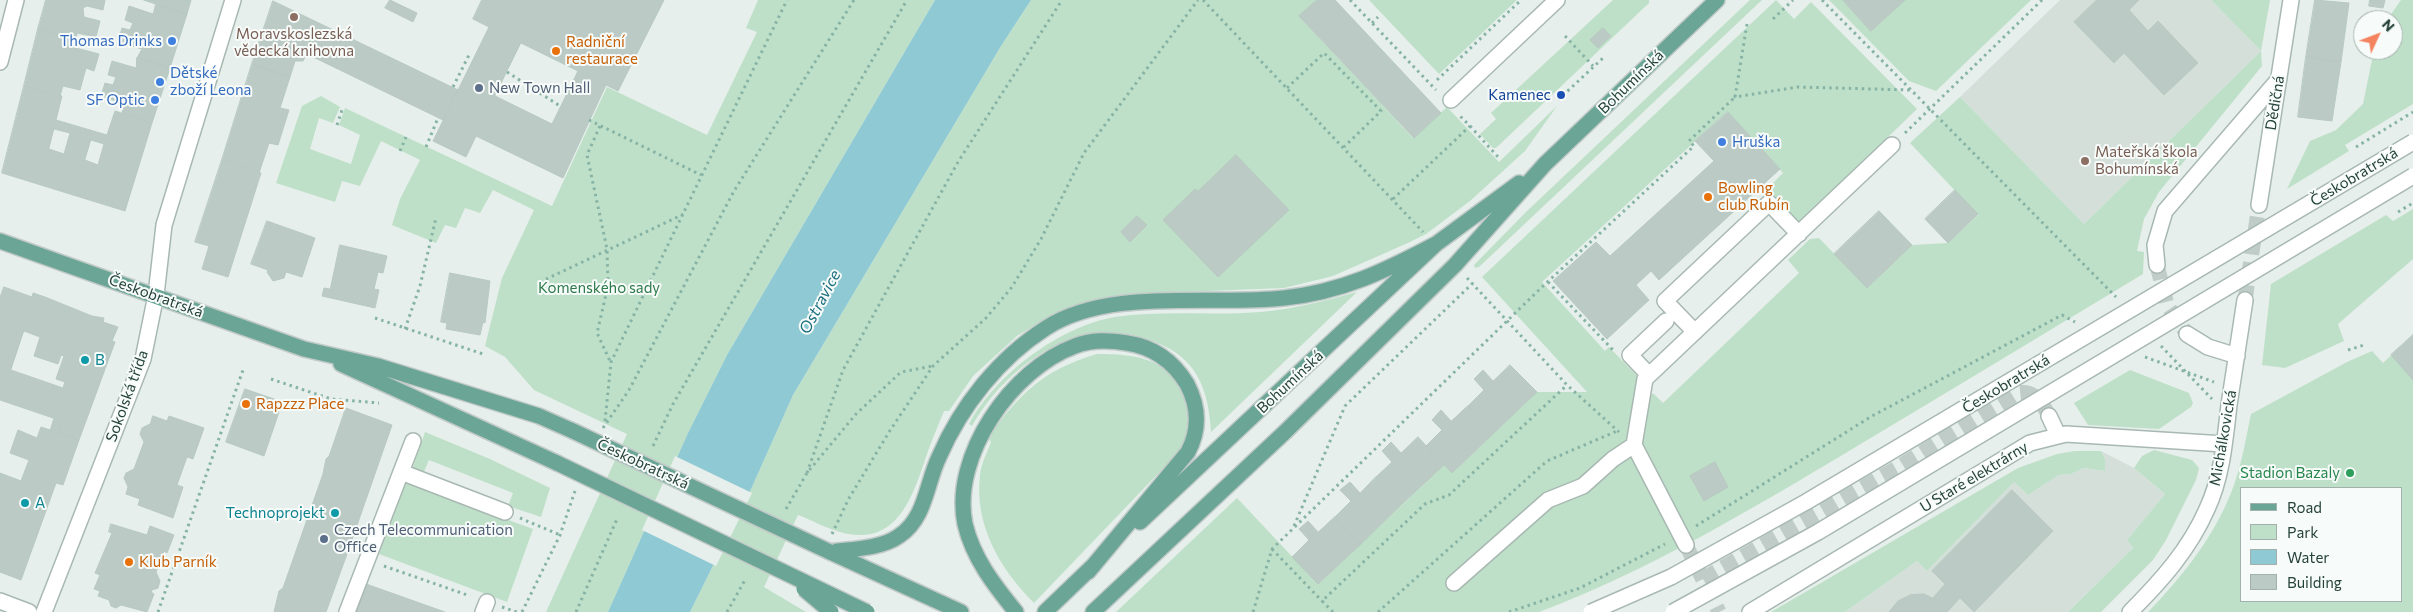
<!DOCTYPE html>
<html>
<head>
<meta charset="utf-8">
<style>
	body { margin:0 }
	#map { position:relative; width:2413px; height:612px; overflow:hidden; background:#e6efeb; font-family:Commissioner,sans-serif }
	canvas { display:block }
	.legend { position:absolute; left:2240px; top:487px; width:162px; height:115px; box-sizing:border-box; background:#f7fbf9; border:1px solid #a3b1ad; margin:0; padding:6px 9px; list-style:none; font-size:15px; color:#24423a }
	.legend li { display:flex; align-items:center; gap:10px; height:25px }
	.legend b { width:25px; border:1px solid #a3b1ad }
	.north { position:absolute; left:2353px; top:10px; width:50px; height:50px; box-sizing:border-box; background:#f7fbf9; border:1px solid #a3b1ad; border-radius:50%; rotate:47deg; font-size:14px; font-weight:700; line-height:20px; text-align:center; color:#24423a }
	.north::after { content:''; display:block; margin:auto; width:18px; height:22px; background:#f4845f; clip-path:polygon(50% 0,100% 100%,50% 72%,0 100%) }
</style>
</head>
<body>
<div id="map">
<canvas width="2413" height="612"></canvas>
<ul class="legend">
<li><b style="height:6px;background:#6aa596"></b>Road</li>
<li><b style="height:14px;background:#bfe0c8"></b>Park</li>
<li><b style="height:14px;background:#8ec9d4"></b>Water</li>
<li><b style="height:14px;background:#bbcac4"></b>Building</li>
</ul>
<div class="north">N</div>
</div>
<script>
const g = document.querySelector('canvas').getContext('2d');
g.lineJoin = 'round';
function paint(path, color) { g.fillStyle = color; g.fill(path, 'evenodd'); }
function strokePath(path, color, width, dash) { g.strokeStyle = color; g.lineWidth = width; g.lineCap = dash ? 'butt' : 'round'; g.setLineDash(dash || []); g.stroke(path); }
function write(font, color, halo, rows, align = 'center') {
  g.font = font + ' Commissioner,sans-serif'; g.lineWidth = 4; g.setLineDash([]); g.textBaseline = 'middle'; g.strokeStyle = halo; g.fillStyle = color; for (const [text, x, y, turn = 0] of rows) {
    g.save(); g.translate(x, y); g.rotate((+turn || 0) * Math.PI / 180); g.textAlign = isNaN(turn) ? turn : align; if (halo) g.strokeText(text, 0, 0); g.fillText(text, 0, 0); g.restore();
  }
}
const built = new Path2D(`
	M2060,0h151l50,51 -177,173 -124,-127z
	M2101,451l33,17 31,26 -38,46 6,8 -65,64h-223l72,-51 10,10 87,-89 14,13 31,-20 12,-1 13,-6 21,3v-12z`);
const green = new Path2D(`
	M758,0h177l-208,355 -39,78 -80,179h-62l81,-178 -93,-44 -29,-33 -20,-11 17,-68 32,-68 -41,-20 -13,23 -15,-5 -9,20 -11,-3 -9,18 -44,-18 8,-26 20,-39 -39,-19 -21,45 -18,-5 -7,21 -59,-19 26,-77 19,-10 19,11 -7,16 -14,-5 -9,31 41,15 9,-29 -21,-10 6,-17 207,98 55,-119 100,48 50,-103 -11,-4z
	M1031,0h286l-17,17 113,121 34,-31 52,55 58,-56 -32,45 -55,50 -44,33 -16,8 -77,34 -49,12 -154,6 -51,10 -33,14 -29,18 -44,40 -24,35h-5c-6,15 -13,31 -18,46 -14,42 -30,91 -86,75 -15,-4 -28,-12 -42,-17l-34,72 42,25h-116l62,-125 41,-92 208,-349z
	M1369,0h148l-78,74z
	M1613,0h36v3l-153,145h-3l-13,-14 16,-15 -5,-6z
	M1750,0h12l-283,267 -4,1 -1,-3 52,-53z
	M1776,0l18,19 17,-17 106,107 -120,116 -32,-34 18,-18 -56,-61 -185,170 63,69 4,-4 33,34 -2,12 14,1 9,9 136,-130 -11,-13 22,-21 9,-1 48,50 45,-43 36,-2 30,-28 -68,-72 50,-46 124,127 177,-173 -50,-51h59l-9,51 1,15 -103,126 -15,27 -7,32 7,1 -1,22c-96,58 -192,116 -289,174 -102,61 -204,122 -315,164h-423l121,-114 81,86 126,-119 8,8 85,-81h50l-105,-115z
	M1829,0h202l-95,91 -27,-10z
	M2401,0h12v104l-68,41 4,6 -62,38 23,-48 26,-11 27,-26 11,-54h19v-30h-6z
	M2413,209v50l-75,65 6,17 -59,27 -23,-3 9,-81 115,-69 7,6z
	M1357,292l-146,140c-3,-54 -21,-82 -74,-96 -19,-5 -44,-5 -64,2 -41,14 -80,50 -101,88l-3,-2c26,-49 91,-98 146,-107 48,-7 97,-1 145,-5 33,-3 65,-11 97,-20z
	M2413,335v277h-265c35,-36 69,-79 86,-127 8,-23 12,-47 17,-71l96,-52 25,-11 11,12zM2242,488h160v113h-160z
	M1097,354c22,0 46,1 65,13 23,14 32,52 21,77 -2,4 -7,9 -9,13l-140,146c-34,-34 -60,-78 -54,-128 1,-11 7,-22 11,-33l-3,-4c30,-43 56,-69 109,-84z
	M2130,370l59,23 4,10 -2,4 -32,22 -71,-4 -14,-22z
	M425,432l65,27 60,29 -9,29 -33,-11 5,-13 -84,-33 -6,14 -11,-4z
	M2154,450l38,10 7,8 -3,12 -30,60 -13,20 -52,52h-33l65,-64 -6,-8 38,-46 -31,-26 8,-12z
	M2075,451h26l4,8v12l-21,-3 -13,6 -12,1 -31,20 -14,-13 -87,89 -10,-10 -72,51h-74l247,-144 39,-14z
	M405,482l128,47 -26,73 -128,-48z`);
const water = new Path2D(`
	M935,0h96l-30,46 -208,349 -41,92 -62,125h-82l80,-179 39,-78z`);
const pier = new Path2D(`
	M675,456l77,37 -36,73 -74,-36z`);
const building = new Path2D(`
	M46,0h59l-2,10 -16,-4 -4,2 1,9 16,4 -4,16 -19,-4 -1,6 -38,-10z
	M144,0h47l-4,14z
	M390,0l27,13 -4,9 -28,-14z
	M482,0h182l-46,91 -12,-6 -43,93 -87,-42 -10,21 -33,-16 56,-114 -16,-8zM521,43l57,28 -26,53 -57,-28z
	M1317,0h18l106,113 -27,25 -115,-122z
	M1843,0h62l-34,31z
	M2097,0h42l-10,10 19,21 10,-10 40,42 -34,32 -40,-42 -10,10 -40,-41z
	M2315,0l34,3 -8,59 -35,-5z
	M2370,0h15l-2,8 -14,-2z
	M273,1l185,89 -15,30 -136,-66 -4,7h-8l-5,16 -38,-13z
	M156,4l31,10 -17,54 -33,-10 5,-9 -24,-7 4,-14 8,2 3,-7 -8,-3 4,-14 24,8z
	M1603,28l8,8 -13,12 -8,-8z
	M38,29l36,9 -2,9 27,7 -5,17 -8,-3 -6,22 -17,-4 -3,10 -36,-10z
	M2306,57l35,5 -9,59 -34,-4z
	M137,58l33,10 -18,55 -30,-10 3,-9 -24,-8 4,-13 8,2 3,-8 -8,-2 4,-14 24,7z
	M252,64l38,13 -10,31 9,2 -11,35 -9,-2 -10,30 -37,-13z
	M24,86l38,10 -6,24 51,15 8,-24 37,12 -27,88 -123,-38zM54,129l16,4 -6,21 -15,-5zM91,140l13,4 -6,21 -13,-5z
	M1728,112l52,57 -121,111 -8,-9 -15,14 13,15 -42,39 -54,-58 43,-39 14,14 104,-95 -19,-20z
	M1236,155l53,55 -71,67 -55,-57 32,-31 3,2z
	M222,160l39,13 -33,104 -26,-8 7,-23 -14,-4z
	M1955,190l23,24 -30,29 -23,-24z
	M1879,211l33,34 -45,43 -33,-34z
	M1137,216l10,9 -17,17 -9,-10z
	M267,221l48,17 -13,39 -16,-5 -2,6 -11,3 -6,-9 1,-2 -17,-6z
	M340,245l47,11 -4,17 -5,-1 -4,17 5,1 -4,18 -53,-12 2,-8 6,1z
	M450,273l40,8 -5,42 -2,-1 -3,13 -34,-6 1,-6 -6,-1z
	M4,287l28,10 1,-4 12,4 47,19 12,2 -1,4 15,5 -6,14 3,1 -36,98 -21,-7 4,-12 -62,-21v-102zM24,331l16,6 -6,19 24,8 3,-9 3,1 -8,23 9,3 -2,6 -52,-18z
	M2413,335v45l-22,-25z
	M1510,365l27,27 -43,41 -26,-27 16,-16 -10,-11 9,-9 10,11z
	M245,389l32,11 -4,10 6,2 -15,44 -38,-14z
	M1468,406l26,27 -42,40 -26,-27 16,-16 -10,-10 9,-10 10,11z
	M346,408l46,17 -45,129 -21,58h-52l5,-21 4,-3 40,-114 3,-15 3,-3z
	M153,416l14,5 2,-5 35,12 -11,31 -6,-2 -10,28 6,2 -10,31 -35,-13 2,-6 -14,-5 2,-7 -4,-9 2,-5 8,-4 10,-27 -4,-8 2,-6 8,-4z
	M54,419l8,2 -4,12 21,7 -16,45 -7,-2 -35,97 -21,-8v-99l21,8 8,-21 -19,-7 8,-23 19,8 4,-11 9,3z
	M1418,437l26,28 -42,39 -26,-27 16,-15 -10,-11 9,-9 10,11z
	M1715,462l13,25 -24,14 -14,-25z
	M1376,477l26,27 -41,40 -26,-27 16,-16 -11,-11 10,-8 10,11z
	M2012,490l41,41 -79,81 -14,-14 -13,14 -14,-14 12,-14 -13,-13z
	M1335,517l26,27 -43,40 -26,-27 17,-17 -10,-11 9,-8 10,11z
	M111,524l36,11 3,-9 24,9 -7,18 -3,-2 -8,21 4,9 -2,7 -6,2 -1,2 3,2 -7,18 -26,-7 -5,3 -5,-2 -2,-6 -11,-4 2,-5 -6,-2 6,-14 -5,-2 17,-40 -3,-1z
	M366,584l79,28h-89z
	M1924,594l12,6 11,12h-58l9,-11 12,-6z`);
const minorTunnel = new Path2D(`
	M2157,265l10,40 20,29
	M2245,300l14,-95
	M1686,545l33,67
	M1703,579l199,-114 116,-72c17,-3 24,10 31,23`);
const path = new Path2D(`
	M1203,0l220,232
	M1350,0l86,90
	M1822,0l294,297
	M1773,19l20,-19
	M1372,23l6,-6
	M1747,24l-12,73 63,-10 112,3
	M1565,36l28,30
	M507,72l53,34
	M1437,80l84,-80
	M453,87l17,-34
	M1287,88l37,-35 57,58 -37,36
	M1558,100l45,-42
	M589,120l112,55
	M337,125l6,-18
	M600,126l-13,29 20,94 1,37 -11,47 13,28
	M1470,126l29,32
	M1905,133l137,-133
	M426,147l12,-29
	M2356,147l57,-35
	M400,151l6,-14
	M1393,199l77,-73 -11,-11
	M2398,212l15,-9
	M1467,278l100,107 52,47
	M540,282l144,-68
	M1548,282l65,68
	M375,318l108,36
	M405,329l15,-43 16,-68
	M2161,346l51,53
	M2348,350l16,-5
	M2145,357l69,25
	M271,379l60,20 48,4
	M605,421l6,-59 176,-362
	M603,428l26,-38 105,-199 120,-191
	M653,446l20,-42 234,-404
	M807,473l36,-103 115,-208 104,-162
	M786,509l21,-36 49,-59 45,-42 32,-6
	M520,518l40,17
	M1294,526l51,-120 128,-123
	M1696,526l176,-110 190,-101 13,7
	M832,534l16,-34 41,-68 44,-66 53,-48 26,-31 29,-48 43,-86 114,-153
	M1272,549l50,52
	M384,566l86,30
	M502,607l15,5
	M158,612l85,-242
	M522,612l38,-77 15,-44
	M576,612l41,-93
	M727,612l18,-32
	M1253,612l19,-63 270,-262 152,-141 -5,-5 46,-44
	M1333,612l-11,-11 103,-97 24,-9 118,-110
	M1378,612l169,-151 70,-30
	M1509,612l71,-24 85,-44`);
const minor = new Path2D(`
	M0,62l16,-62
	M1451,100l106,-100
	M2259,205l32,-205
	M2157,265l-2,-20 10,-34 114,-132
	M1695,332l-30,-31 104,-98 30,31
	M2187,334l21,13 29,9
	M1649,375l-19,-20 36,-34
	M2049,416l9,19
	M401,472l104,40
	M1686,545l-52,-100 11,-66 247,-234
	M1454,583l94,-83 35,-14 30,-27 21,-14
	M0,601l29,11
	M44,612l99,-253 13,-64 8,-70 69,-225
	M347,612l66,-171
	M483,612l4,-10
	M1750,612l280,-169 36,-9 158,10
	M2130,612c31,-31 59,-62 77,-103 15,-32 18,-69 22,-104 5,-35 11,-70 16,-105`);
const major = new Path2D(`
	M0,241l304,108 74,17 161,50 34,15
	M341,364l216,99
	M1140,522l296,-278 83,-61
	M830,552c21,-3 51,-3 69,-16 27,-18 27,-52 40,-79 22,-51 60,-99 107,-129 63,-41 165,-22 238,-30 58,-6 101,-27 152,-54
	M830,552l131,60
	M1016,612c-22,-27 -43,-54 -51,-88 -14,-68 47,-155 110,-178 17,-7 34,-6 52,-3 27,4 46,18 60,41 12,23 13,45 1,68l-100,120
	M1045,612l49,-47
	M1093,612l192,-180 170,-167 90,-101 172,-164`);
const minorBridge = new Path2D(`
	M1591,612l80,-35 135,-75 607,-360
	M1673,612l145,-80 595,-356`);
const majorBridge = new Path2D(`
	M573,431l257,121
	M557,463l310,149
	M804,589l27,23`);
const markers = [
	[294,17,5,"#8d6e63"],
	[172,41,5,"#3f7fe0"],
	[556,51,5,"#e8710a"],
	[160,82,5,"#3f7fe0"],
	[479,88,5,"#5c6f8a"],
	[1561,95,5,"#1a4fb4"],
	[155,100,5,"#3f7fe0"],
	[1722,142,5,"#3f7fe0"],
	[2085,161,5,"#8d6e63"],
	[1708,197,5,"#e8710a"],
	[85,360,5,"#0f9aa8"],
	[246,404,5,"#e8710a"],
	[2350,473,5,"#2e9e5b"],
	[25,503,5,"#0f9aa8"],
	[335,513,5,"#0f9aa8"],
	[324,539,5,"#5c6f8a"],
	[129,562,5,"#e8710a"]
];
const educationNames = [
	["Moravskoslezská",294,34],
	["vědecká knihovna",294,51],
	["Mateřská škola",2095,152,"left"],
	["Bohumínská",2095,169,"left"]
];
const shopNames = [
	["Thomas Drinks",162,41],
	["Dětské",170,73,"left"],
	["zboží Leona",170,90,"left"],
	["SF Optic",145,100],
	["Hruška",1732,142,"left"]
];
const foodNames = [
	["Radniční",566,42],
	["restaurace",566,59],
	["Bowling",1718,188],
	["club Rubín",1718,205],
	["Rapzzz Place",256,404],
	["Klub Parník",139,562]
];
const streetNames = [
	["Bohumínská",1631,82,-44],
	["Dědičná",2275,103,-81],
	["Českobratrská",2354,177,-31],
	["Českobratrská",156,296,20],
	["Bohumínská",1290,382,-43],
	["Českobratrská",2006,384,-31],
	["Sokolská třída",127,396,-70],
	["Michálkovická",2223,438,-80],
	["Českobratrská",643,464,25],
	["U Staré elektrárny",1974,477,-31]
];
const serviceNames = [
	["New Town Hall",489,88],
	["Czech Telecommunication",334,530],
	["Office",334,547]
];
const transitNames = [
	["Kamenec",1551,95]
];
const parkNames = [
	["Komenského sady",599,288]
];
const cultureNames = [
	["B",95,360],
	["A",35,503],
	["Technoprojekt",325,513,"right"]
];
const leisureNames = [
	["Stadion Bazaly",2340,473]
];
const waterNames = [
	["Ostravice",820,302,-62]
];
paint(built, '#d4dfda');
paint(green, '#bfe0c8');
paint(water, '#8ec9d4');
paint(pier, '#e6efeb');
paint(building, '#bbcac4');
strokePath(building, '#b8c9c2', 1);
strokePath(minorTunnel, '#bfccc8', 15, [15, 8]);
strokePath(minor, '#a8b8b2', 18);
strokePath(major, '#c2cac8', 18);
strokePath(path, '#86b3a5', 3, [2.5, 4]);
strokePath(minor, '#fff', 15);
strokePath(major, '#6aa596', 15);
strokePath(minorBridge, '#a8b8b2', 18, []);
strokePath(majorBridge, '#c2cac8', 18, []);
strokePath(minorBridge, '#fff', 15);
strokePath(majorBridge, '#6aa596', 15);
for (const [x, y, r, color] of markers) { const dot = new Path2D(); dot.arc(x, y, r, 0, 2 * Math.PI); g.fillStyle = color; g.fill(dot); strokePath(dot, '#f7fbf9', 2); }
write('15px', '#785e54', '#f7fbf9', educationNames);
write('15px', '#366cbe', '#f7fbf9', shopNames, 'right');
write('15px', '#c56008', '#f7fbf9', foodNames, 'left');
write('15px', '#24423a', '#f7fbf9', streetNames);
write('15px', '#4e5e75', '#f7fbf9', serviceNames, 'left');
write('15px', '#164399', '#f7fbf9', transitNames, 'right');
write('15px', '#2d7a4b', '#f7fbf9', parkNames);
write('15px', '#0d838f', '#f7fbf9', cultureNames, 'left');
write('15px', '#27864d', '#f7fbf9', leisureNames, 'right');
write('italic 16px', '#1c6f80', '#f7fbf9', waterNames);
</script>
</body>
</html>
